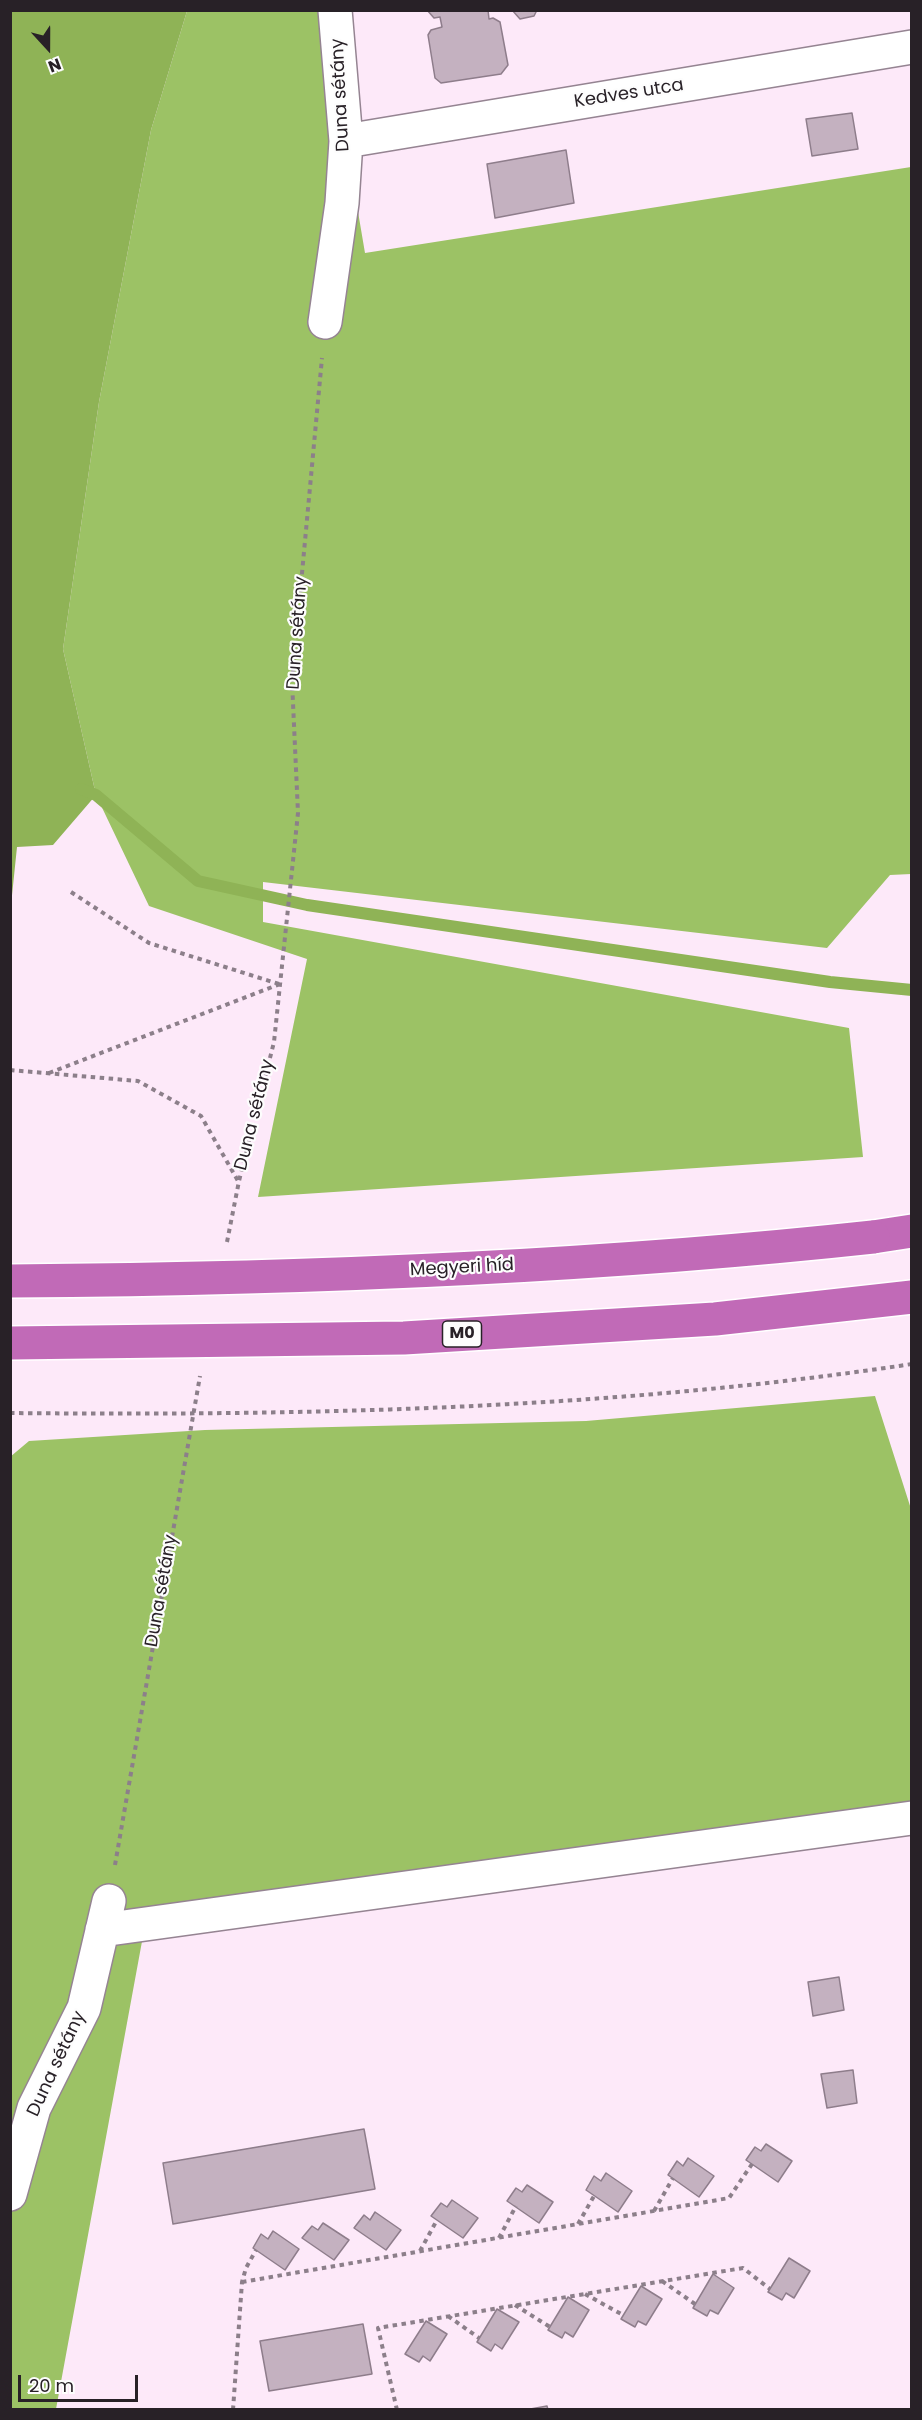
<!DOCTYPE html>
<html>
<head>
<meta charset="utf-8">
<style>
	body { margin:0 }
	#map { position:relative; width:922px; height:2420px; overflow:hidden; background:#fde9f9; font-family:Poppins,sans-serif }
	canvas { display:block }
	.frame { position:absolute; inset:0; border:12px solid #282127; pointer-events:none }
	.north { position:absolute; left:18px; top:18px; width:60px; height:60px; -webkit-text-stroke:4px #fdfdfd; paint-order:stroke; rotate:159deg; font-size:16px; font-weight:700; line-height:24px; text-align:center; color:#282127 }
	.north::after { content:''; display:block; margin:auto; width:21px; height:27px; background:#282127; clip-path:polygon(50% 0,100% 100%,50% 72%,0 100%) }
	.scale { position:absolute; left:18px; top:2375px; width:120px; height:27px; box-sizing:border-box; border:3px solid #282127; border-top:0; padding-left:8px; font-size:18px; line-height:21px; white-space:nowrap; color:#282127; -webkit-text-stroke:4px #fdfdfd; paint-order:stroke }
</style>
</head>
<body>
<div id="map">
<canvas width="922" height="2420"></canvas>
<div class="frame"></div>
<div class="north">N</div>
<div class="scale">20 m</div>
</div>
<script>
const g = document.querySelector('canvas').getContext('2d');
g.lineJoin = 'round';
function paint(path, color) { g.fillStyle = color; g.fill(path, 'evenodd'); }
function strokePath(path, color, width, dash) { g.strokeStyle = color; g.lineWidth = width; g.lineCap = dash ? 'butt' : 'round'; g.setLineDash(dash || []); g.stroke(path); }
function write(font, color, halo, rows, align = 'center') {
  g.font = font + ' Poppins,sans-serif'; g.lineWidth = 4.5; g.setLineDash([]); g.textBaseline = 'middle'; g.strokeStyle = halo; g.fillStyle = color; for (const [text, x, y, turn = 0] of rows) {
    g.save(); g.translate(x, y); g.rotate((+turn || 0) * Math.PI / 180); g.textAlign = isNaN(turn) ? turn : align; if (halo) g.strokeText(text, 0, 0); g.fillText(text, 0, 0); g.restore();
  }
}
const forest = new Path2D(`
	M187,11h148l11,130 19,112 546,-86v707l-21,1 -63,73 -564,-66v40l586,106 14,129 -605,40 49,-238 -158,-53 -53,-111 -33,-146 36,-247 52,-272z
	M875,1396l36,113v308l-768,119 -87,473h-45l-1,-952 19,-16 176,-11 381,-9z`);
const water = new Path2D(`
	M11,10l176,1 -36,119 -52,272 -36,247 33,146 -43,50 -36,2 -6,58z`);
const stream = new Path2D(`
	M81,789l15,6 102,86 109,24 523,77 82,8`);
const building = new Path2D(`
	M427,10h61l1,9 4,-1 7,4 8,43 -7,9 -60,9 -6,-5 -7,-43 3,-5 11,-3 -2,-10 -6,1z
	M512,10h25l-3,6 -14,3z
	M852,113l6,36 -46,7 -6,-37z
	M566,150l8,53 -79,15 -8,-54z
	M839,1977l5,33 -31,6 -5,-34z
	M853,2070l4,33 -30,5 -6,-34z
	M364,2129l11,60 -202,35 -10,-61z
	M766,2144l26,17 -14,21 -32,-22 9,-13 6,4z
	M688,2158l26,18 -15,21 -31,-22 9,-14 6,5z
	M606,2173l26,18 -14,21 -32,-22 8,-14 7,5z
	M527,2185l26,17 -14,21 -32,-22 9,-13 6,4z
	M452,2200l26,18 -15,20 -32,-22 10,-13 6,4z
	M375,2212l26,18 -15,20 -32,-22 10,-13 6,5z
	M323,2223l26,17 -15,20 -32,-22 10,-12 6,4z
	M273,2231l26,18 -14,21 -32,-22 8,-14 7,5z
	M789,2258l21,13 -16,27 -8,-5 -4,7 -14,-8z
	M713,2274l21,14 -16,26 -8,-4 -3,6 -14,-8z
	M641,2286l21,13 -16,26 -8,-4 -3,6 -14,-8z
	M568,2297l21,13 -16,27 -8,-5 -3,6 -14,-8z
	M497,2309l22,13 -17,27 -7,-5 -4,7 -14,-9z
	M426,2321l21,13 -17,27 -7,-5 -4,6 -14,-8z
	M363,2324l9,50 -103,17 -9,-50z
	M547,2406l1,4h-23z`);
const path = new Path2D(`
	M71,892l78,51 130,41
	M10,1070l128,11 63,35 37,65
	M49,1073l231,-89
	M227,1242l12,-61 35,-139 24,-229 -6,-132 30,-323
	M115,1865l85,-489
	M654,2211l19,-33
	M578,2224l16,-28
	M499,2238l17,-32
	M420,2251l17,-31
	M662,2281l33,23
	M242,2282l487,-84 23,-34
	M585,2294l38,21
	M515,2305l35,22
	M448,2316l31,22
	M233,2410l9,-128 4,-14 10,-18
	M397,2410l-19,-82 365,-60 27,21`);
const minor = new Path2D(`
	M346,141l566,-94
	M325,322l17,-119 4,-62 -11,-131
	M102,1930l810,-112
	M10,2194l24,-86 50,-100 25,-107`);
const highway = new Path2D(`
	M873,1237l39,-6`);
const pathBridge = new Path2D(`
	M10,1413c301,3 604,-4 902,-49`);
const highwayBridge = new Path2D(`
	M10,1281c288,-2 577,-13 863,-44
	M10,1343l394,-5 311,-19 197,-22`);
const shields = [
	[462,1334,39]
];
const shieldNames = [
	["M0",462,1334]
];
const streetNames = [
	["Kedves utca",629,94,-9],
	["Duna sétány",341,95,-93],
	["Duna sétány",298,633,-86],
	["Duna sétány",255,1115,-76],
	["Megyeri híd",462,1268,-3],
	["Duna sétány",162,1591,-80],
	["Duna sétány",57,2064,-65]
];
paint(forest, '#9cc265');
paint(water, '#8fb356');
strokePath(stream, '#8fb356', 12);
paint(building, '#c4b1c0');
strokePath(building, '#8e7d8b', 1.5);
strokePath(minor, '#958492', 36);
strokePath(highway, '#fff', 36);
strokePath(path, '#8c7f8a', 4, [4.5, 4.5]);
strokePath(minor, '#fff', 33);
strokePath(highway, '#c16ab7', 33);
strokePath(highwayBridge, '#fff', 36, []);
strokePath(pathBridge, '#8c7f8a', 4, [4.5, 4.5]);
strokePath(highwayBridge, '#c16ab7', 33);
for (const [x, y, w] of shields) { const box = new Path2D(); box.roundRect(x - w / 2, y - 13, w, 26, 4.5); g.fillStyle = '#fdfdfd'; g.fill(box); strokePath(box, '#282127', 1.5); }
write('bold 16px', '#282127', null, shieldNames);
write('18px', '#282127', '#fdfdfd', streetNames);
</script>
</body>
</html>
